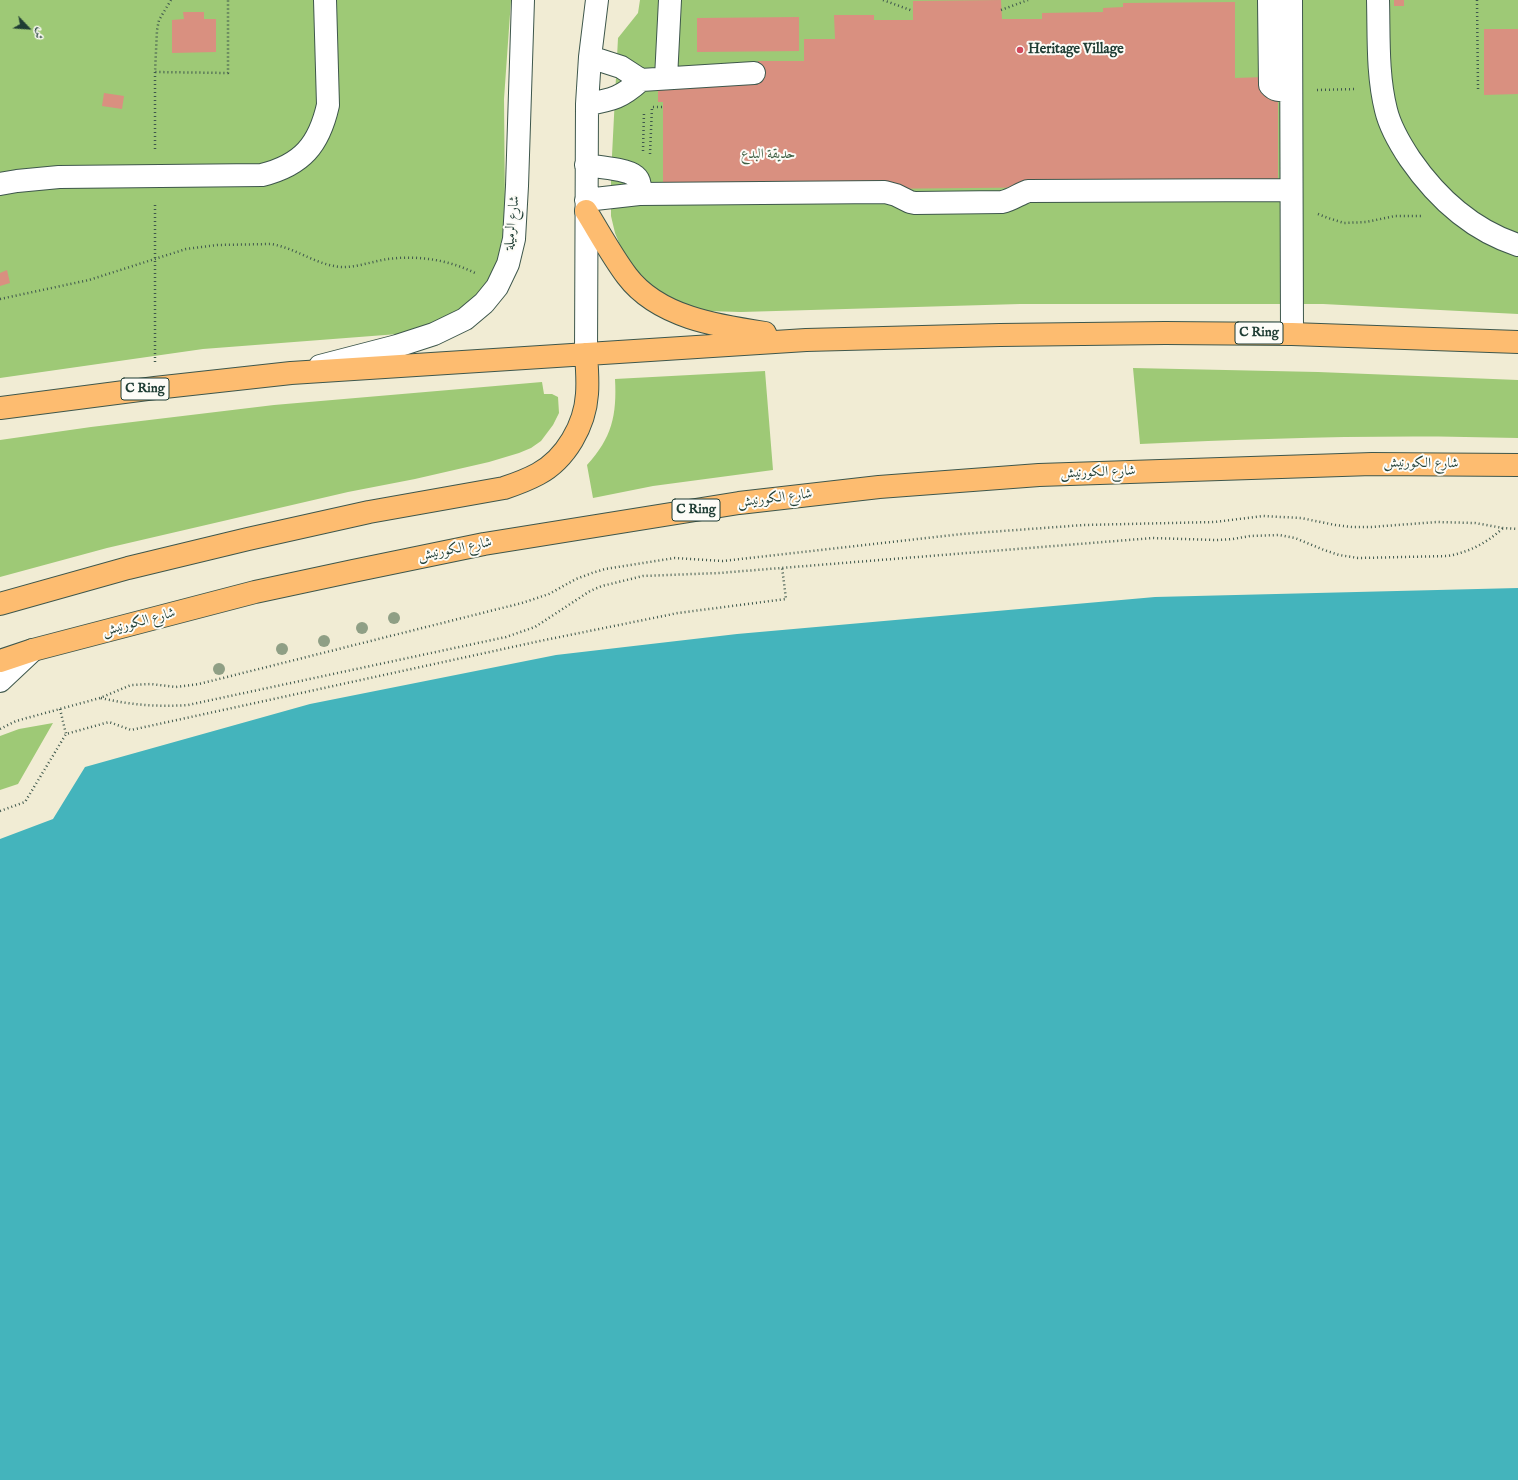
<!DOCTYPE html>
<html>
<head>
<meta charset="utf-8">
<style>
	body { margin:0 }
	#map { position:relative; width:1518px; height:1480px; overflow:hidden; background:#f1ecd4; font-family:"IM FELL English",Amiri,serif }
	canvas { display:block }
	.north { position:absolute; left:8px; top:8px; width:40px; height:40px; -webkit-text-stroke:3px #fdfcf7; paint-order:stroke; rotate:115deg; font-size:11px; font-weight:700; line-height:16px; text-align:center; color:#1f3d34 }
	.north::after { content:''; display:block; margin:auto; width:14px; height:18px; background:#1f3d34; clip-path:polygon(50% 0,100% 100%,50% 72%,0 100%) }
</style>
</head>
<body>
<div id="map">
<canvas width="1518" height="1480"></canvas>
<div class="north">ش</div>
</div>
<script>
const g = document.querySelector('canvas').getContext('2d');
g.lineJoin = 'round';
function paint(path, color) { g.fillStyle = color; g.fill(path, 'evenodd'); }
function strokePath(path, color, width, dash) { g.strokeStyle = color; g.lineWidth = width; g.lineCap = dash ? 'butt' : 'round'; g.setLineDash(dash || []); g.stroke(path); }
function write(font, color, halo, rows, align = 'center') {
  g.font = font + ' "IM FELL English",Amiri,serif'; g.lineWidth = 4; g.setLineDash([]); g.textBaseline = 'middle'; g.strokeStyle = halo; g.fillStyle = color; for (const [text, x, y, turn = 0] of rows) {
    g.save(); g.translate(x, y); g.rotate((+turn || 0) * Math.PI / 180); g.textAlign = isNaN(turn) ? turn : align; if (halo) g.strokeText(text, 0, 0); g.fillText(text, 0, 0); g.restore();
  }
}
const green = new Path2D(`
	M0,0h511l-7,99 1,112 -1,19 -4,22 -7,20 -12,18 -14,16 -56,27 -208,16 -203,29z
	M640,0h878v314l-195,-10h-303l-279,8 -35,-1 -17,-4 -17,-7 -29,-21 -21,-29 -7,-17 -4,-17v-41l7,-137 20,-25z
	M1133,368l185,4 200,8v58c-126,-4 -252,0 -378,6z
	M765,371l8,99 -120,16 -60,12 -6,-33c25,-27 30,-50 28,-86z
	M542,382l2,12h8l6,3 1,16 -6,12 -12,16 -10,7 -12,5 -30,9 -74,17 -67,13 -241,56 -107,29v-137l91,-13 183,-22z
	M53,723l-35,61 -18,6v-54l19,-7z`);
const water = new Path2D(`
	M1518,588v892h-1518v-641l53,-20 32,-52 225,-63 246,-49 181,-21 418,-37z`);
const building = new Path2D(`
	M1001,0l1,19h40v-6l61,-1v-4l20,-1v-4l112,-1v76l29,-1v19h14v89l-615,6v-89h-5v-18l100,-1v-22h46v-22h31l-1,-24h40v5h39v-19z
	M1394,0h10v6h-10z
	M183,12h21v7h12v33l-44,1v-33l12,-1z
	M799,17v34l-102,1v-34z
	M1484,29h34v65l-34,1z
	M104,93l20,3 -2,13 -20,-3z
	M7,270l3,13 -10,3v-13z`);
const path = new Path2D(`
	M171,0l-12,20 -2,10 -2,42 73,1v-73
	M883,0l30,11
	M1477,0l1,89
	M1001,10l27,-10
	M155,72v78
	M1317,90l39,-1
	M643,151l1,-39
	M650,154l2,-47h10
	M1318,214l10,4 16,5 22,-1 29,-6h28
	M0,299l89,-19 97,-31 31,-4 54,-1c25,4 43,20 69,23 16,1 33,-6 48,-8 30,-4 61,1 87,14
	M155,362v-159
	M101,698c29,7 57,9 87,7l318,-68 29,-10 55,-36 12,-5 41,-10 76,-3 434,-35 63,2 17,-1 17,-3 29,-1 16,3 29,12 15,5 19,3 90,-2c21,-4 39,-13 55,-28
	M60,709l6,25
	M0,729l16,-8 84,-23 31,-13 20,-1 25,3 23,-3 323,-81 27,-9 27,-15 16,-6 13,-4 70,-11 48,3 239,-27 122,-9 131,-3 48,-6 38,2 34,7 17,2h19l66,-5 38,1 28,5 15,1
	M0,811l25,-9 41,-68 43,-12 22,8 409,-89 138,-28 108,-14 -4,-32`);
const minor = new Path2D(`
	M1269,0l1,85c6,7 12,5 21,5
	M1291,0l1,334
	M1378,0c1,36 -1,74 8,110 4,17 14,34 24,49 27,39 62,71 108,86
	M590,57l31,10 20,13 113,-7
	M666,78l4,-78
	M587,104c26,-4 35,-7 54,-24
	M586,165c12,2 41,4 49,11 6,5 5,11 4,18
	M0,184l17,-3 42,-4 203,-2c40,-10 57,-30 66,-70l-3,-105
	M586,200l53,-6 246,-2 11,3 14,7 5,1 87,-1c10,-2 17,-8 26,-11l263,-1
	M586,354l1,-250 3,-47 7,-57
	M320,366l77,-20 37,-12 31,-15 19,-16 13,-16 11,-23 6,-25 3,-53 6,-186
	M0,681l33,-31`);
const highway = new Path2D(`
	M586,211c13,21 26,45 41,65 31,41 90,50 138,57
	M0,408l155,-20 136,-15 515,-33 194,-5 165,-2 127,1 226,8
	M0,604l128,-36 120,-29 121,-27 135,-24c12,-4 23,-8 34,-14 28,-15 47,-49 49,-80 1,-13 0,-27 -1,-40
	M0,661l33,-11 222,-58 98,-21 131,-27 255,-41 140,-16 160,-12 333,-11 146,1`);
const trees = [
	[394,618],
	[362,628],
	[324,641],
	[282,649],
	[219,669]
];
const markers = [
	[1020,50,4,"#d1495b"]
];
const shields = [
	[1259,333,48],
	[145,389,48],
	[696,510,48]
];
const shieldNames = [
	["C Ring",1259,333],
	["C Ring",145,389],
	["C Ring",696,510]
];
const poiNames = [
	["Heritage Village",1028,50]
];
const parkNames = [
	["حديقة البدع",768,155]
];
const streetNames = [
	["شارع الرميلة",513,223,-84],
	["شارع الكورنيش",1421,464,1],
	["شارع الكورنيش",1098,473,-2],
	["شارع الكورنيش",775,499,-7],
	["شارع الكورنيش",455,550,-11],
	["شارع الكورنيش",139,623,-15]
];
paint(green, '#9ec976');
paint(water, '#44b4bc');
paint(building, '#d99080');
strokePath(minor, '#3e574c', 24);
strokePath(highway, '#3e574c', 24);
strokePath(path, '#3e574c', 2.5, [1, 3]);
strokePath(minor, '#fff', 22);
strokePath(highway, '#fdbc70', 22);
g.fillStyle = '#8f9f85';
for (const [x, y] of trees) { g.beginPath(); g.arc(x, y, 6, 0, 2 * Math.PI); g.fill(); }
for (const [x, y, r, color] of markers) { const dot = new Path2D(); dot.arc(x, y, r, 0, 2 * Math.PI); g.fillStyle = color; g.fill(dot); strokePath(dot, '#fdfcf7', 1.5); }
for (const [x, y, w] of shields) { const box = new Path2D(); box.roundRect(x - w / 2, y - 11, w, 22, 3); g.fillStyle = '#fdfcf7'; g.fill(box); strokePath(box, '#1f3d34', 1); }
write('bold 13px', '#1f3d34', null, shieldNames);
write('bold 14px', '#1f3d34', '#fdfcf7', poiNames, 'left');
write('14px', '#3f6044', '#fdfcf7', parkNames);
write('14px', '#1f3d34', '#fdfcf7', streetNames);
</script>
</body>
</html>
